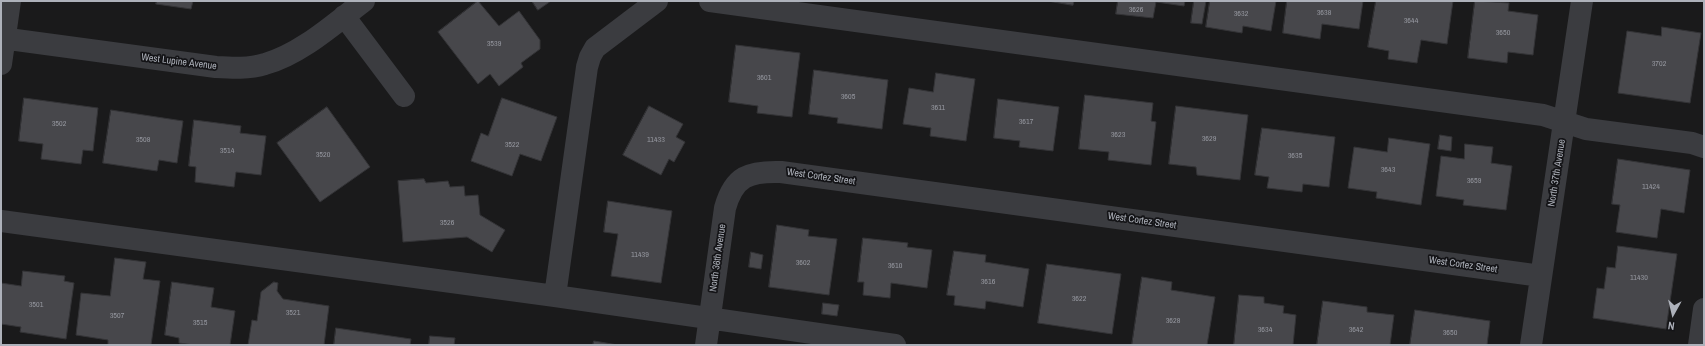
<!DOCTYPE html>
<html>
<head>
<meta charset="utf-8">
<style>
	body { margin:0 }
	#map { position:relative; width:1705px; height:346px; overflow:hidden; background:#1a1a1b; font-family:"Archivo Narrow",sans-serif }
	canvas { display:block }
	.frame { position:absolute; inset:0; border:2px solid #adb1ba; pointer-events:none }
	.north { position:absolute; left:1653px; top:294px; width:40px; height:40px; -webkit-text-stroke:3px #141417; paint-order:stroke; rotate:188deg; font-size:11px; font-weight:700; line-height:16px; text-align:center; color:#adb1ba }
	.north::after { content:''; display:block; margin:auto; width:14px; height:18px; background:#adb1ba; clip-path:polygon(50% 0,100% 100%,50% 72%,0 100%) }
</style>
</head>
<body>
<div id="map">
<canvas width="1705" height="346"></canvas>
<div class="frame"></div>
<div class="north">N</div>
</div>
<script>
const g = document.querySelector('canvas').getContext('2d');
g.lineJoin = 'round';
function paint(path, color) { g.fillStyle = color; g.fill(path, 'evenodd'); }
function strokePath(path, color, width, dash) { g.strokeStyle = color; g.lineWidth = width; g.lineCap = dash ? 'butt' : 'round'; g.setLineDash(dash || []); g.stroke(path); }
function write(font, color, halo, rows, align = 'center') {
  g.font = font + ' "Archivo Narrow",sans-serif'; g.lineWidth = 3.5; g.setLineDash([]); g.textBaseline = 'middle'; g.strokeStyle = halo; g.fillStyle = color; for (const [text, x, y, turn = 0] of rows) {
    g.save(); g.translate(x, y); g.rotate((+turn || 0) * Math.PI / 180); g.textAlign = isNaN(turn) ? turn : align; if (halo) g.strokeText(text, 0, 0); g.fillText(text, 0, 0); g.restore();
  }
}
const building = new Path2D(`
	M157,1h36l-2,8 -35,-5z
	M478,1l21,25 20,-15 21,29v9l-19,14 2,4 -24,19 -9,-12 -12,10 -40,-52z
	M532,1h19l-13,9z
	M1048,1h26l-1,4z
	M1118,1h67l-1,5 -28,-4 -3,16 -37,-4z
	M1194,1h12l-4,23 -11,-1z
	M1210,1h66l-5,30 -28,-5 -1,7 -36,-6z
	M1287,1h76l-4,28 -37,-5 -2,15 -37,-6z
	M1376,1h77l-6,43 -26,-4 -4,23 -29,-4 1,-8 -21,-4z
	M1475,1l34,2 -1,8 30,4 -5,40 -25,-3 -1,11 -39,-5z
	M1662,27l39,6 -11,70 -72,-10 9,-62 34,5z
	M736,45l64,8 -8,64 -35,-4 1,-7 -29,-4z
	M814,70l74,10 -6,49 -45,-6 1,-5 -29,-4z
	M936,73l39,6 -9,62 -36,-5 1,-8 -28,-4 6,-36 24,4z
	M1085,95l68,8 -2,18 5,1 -5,43 -43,-5 1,-8 -30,-3z
	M24,98l74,10 -5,43 -10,-1 -2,14 -40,-5 2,-15 -24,-3z
	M502,98l55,19 -16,44 -21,-7 -8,22 -41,-15 10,-28 7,3z
	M998,99l61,8 -6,44 -34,-4 1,-6 -26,-3z
	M649,106l34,18 -7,13 9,5 -11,20 -5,-3 -8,16 -38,-20z
	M1176,106l72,9 -8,65 -43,-5 -1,-8 -27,-3z
	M327,107l43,60 -50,35 -43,-59z
	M111,110l72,11 -6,42 -18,-3 -2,11 -54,-8z
	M194,120l47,6 -1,7 26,3 -5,39 -25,-3 -2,15 -39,-5 1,-15 -7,-1z
	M1262,128l73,9 -6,50 -26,-3 -1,8 -35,-4 2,-11 -14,-2z
	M1440,135l12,2 -1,14 -13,-2z
	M1389,138l41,6 -9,61 -45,-7 1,-6 -29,-4 6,-41 33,5z
	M1465,144l28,3 -2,16 21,3 -6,44 -43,-5 1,-5 -28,-4 5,-40 23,3z
	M1618,159l72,11 -6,43 -23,-4 -4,29 -41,-6 4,-27 -8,-1z
	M424,179l2,4 22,-2 2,6 14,-1 1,10 13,-1 2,20 25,15 -13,22 -25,-15 -64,5 -5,-61z
	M608,201l64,10 -11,72 -50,-7 7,-42 -14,-2z
	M777,225l32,5 -1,6 29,3 -8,56 -60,-8z
	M863,238l45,5 -1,4 25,3 -5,38 -36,-5 -1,15 -27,-3 1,-13h-6z
	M1618,246l59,8 -11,75 -73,-11 4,-30 7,1 3,-22 8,1z
	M954,251l32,4 -1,7 44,7 -6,38 -37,-6 -1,8 -31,-4 1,-9 -8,-1z
	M751,252l12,3 -2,14 -12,-2z
	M115,258l31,4 -3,17 17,2 -9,64h-43v-5l-32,-5 5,-42 29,3z
	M1047,264l74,10 -9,60 -74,-11z
	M23,271l42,5 -1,5 10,2 -8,56 -46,-7 1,-5 -20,-3v-41l20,3z
	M1142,277l30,5 -1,8 44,7 -8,48h-75z
	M172,282l42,6 -3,19 24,4 -5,34h-36l-15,-2v-5l-14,-3z
	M274,282l4,1 -1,8 6,8 46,7 -5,39h-76l4,-25 5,1 4,-29z
	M1239,295l25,2v6l20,3 -1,7 13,2 -3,30h-59z
	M1323,301l44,6v5l27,3 -4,30h-73z
	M823,303l16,2 -2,11 -15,-2z
	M1415,310l75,11 -3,24h-77z
	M336,328l75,11 -1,6h-76z
	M430,336l25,2 -1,7h-25z
	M594,341l24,4h-25z`);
const minor = new Path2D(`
	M710,1l833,114 43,14 106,14 12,4
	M344,16l60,80
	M1,38l215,29c16,1 33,2 49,-3 36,-10 70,-41 99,-63
	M1,64l9,-63
	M1,221l554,75 340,49
	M555,296l32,-229 3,-10 5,-9 62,-47
	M706,345l19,-137c9,-32 24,-37 56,-36l760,104
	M1531,345l51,-344
	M1699,345l5,-36`);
const numberNames = [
	["3626",1136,10],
	["3638",1324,13],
	["3632",1241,14],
	["3644",1411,21],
	["3650",1503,33],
	["3539",494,44],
	["3702",1659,64],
	["3601",764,78],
	["3605",848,97],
	["3611",938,108],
	["3617",1026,122],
	["3502",59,124],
	["3623",1118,135],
	["3629",1209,139],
	["3508",143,140],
	["11433",656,140],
	["3522",512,145],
	["3514",227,151],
	["3520",323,155],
	["3635",1295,156],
	["3643",1388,170],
	["3659",1474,181],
	["11424",1651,187],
	["3526",447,223],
	["11439",640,255],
	["3602",803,263],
	["3610",895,266],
	["11430",1639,278],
	["3616",988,282],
	["3622",1079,299],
	["3501",36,305],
	["3521",293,313],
	["3507",117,316],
	["3628",1173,321],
	["3515",200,323],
	["3634",1265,330],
	["3642",1356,330],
	["3650",1450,333]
];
const streetNames = [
	["West Lupine Avenue",179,62,7],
	["North 37th Avenue",1557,173,-81],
	["West Cortez Street",821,177,8],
	["West Cortez Street",1142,221,8],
	["North 36th Avenue",718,258,-82],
	["West Cortez Street",1463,265,8]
];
paint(building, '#47474b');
strokePath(building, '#343437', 1);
strokePath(minor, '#3b3c40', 22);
write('8px', '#94969e', null, numberNames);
write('10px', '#adb1ba', '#141417', streetNames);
</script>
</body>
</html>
